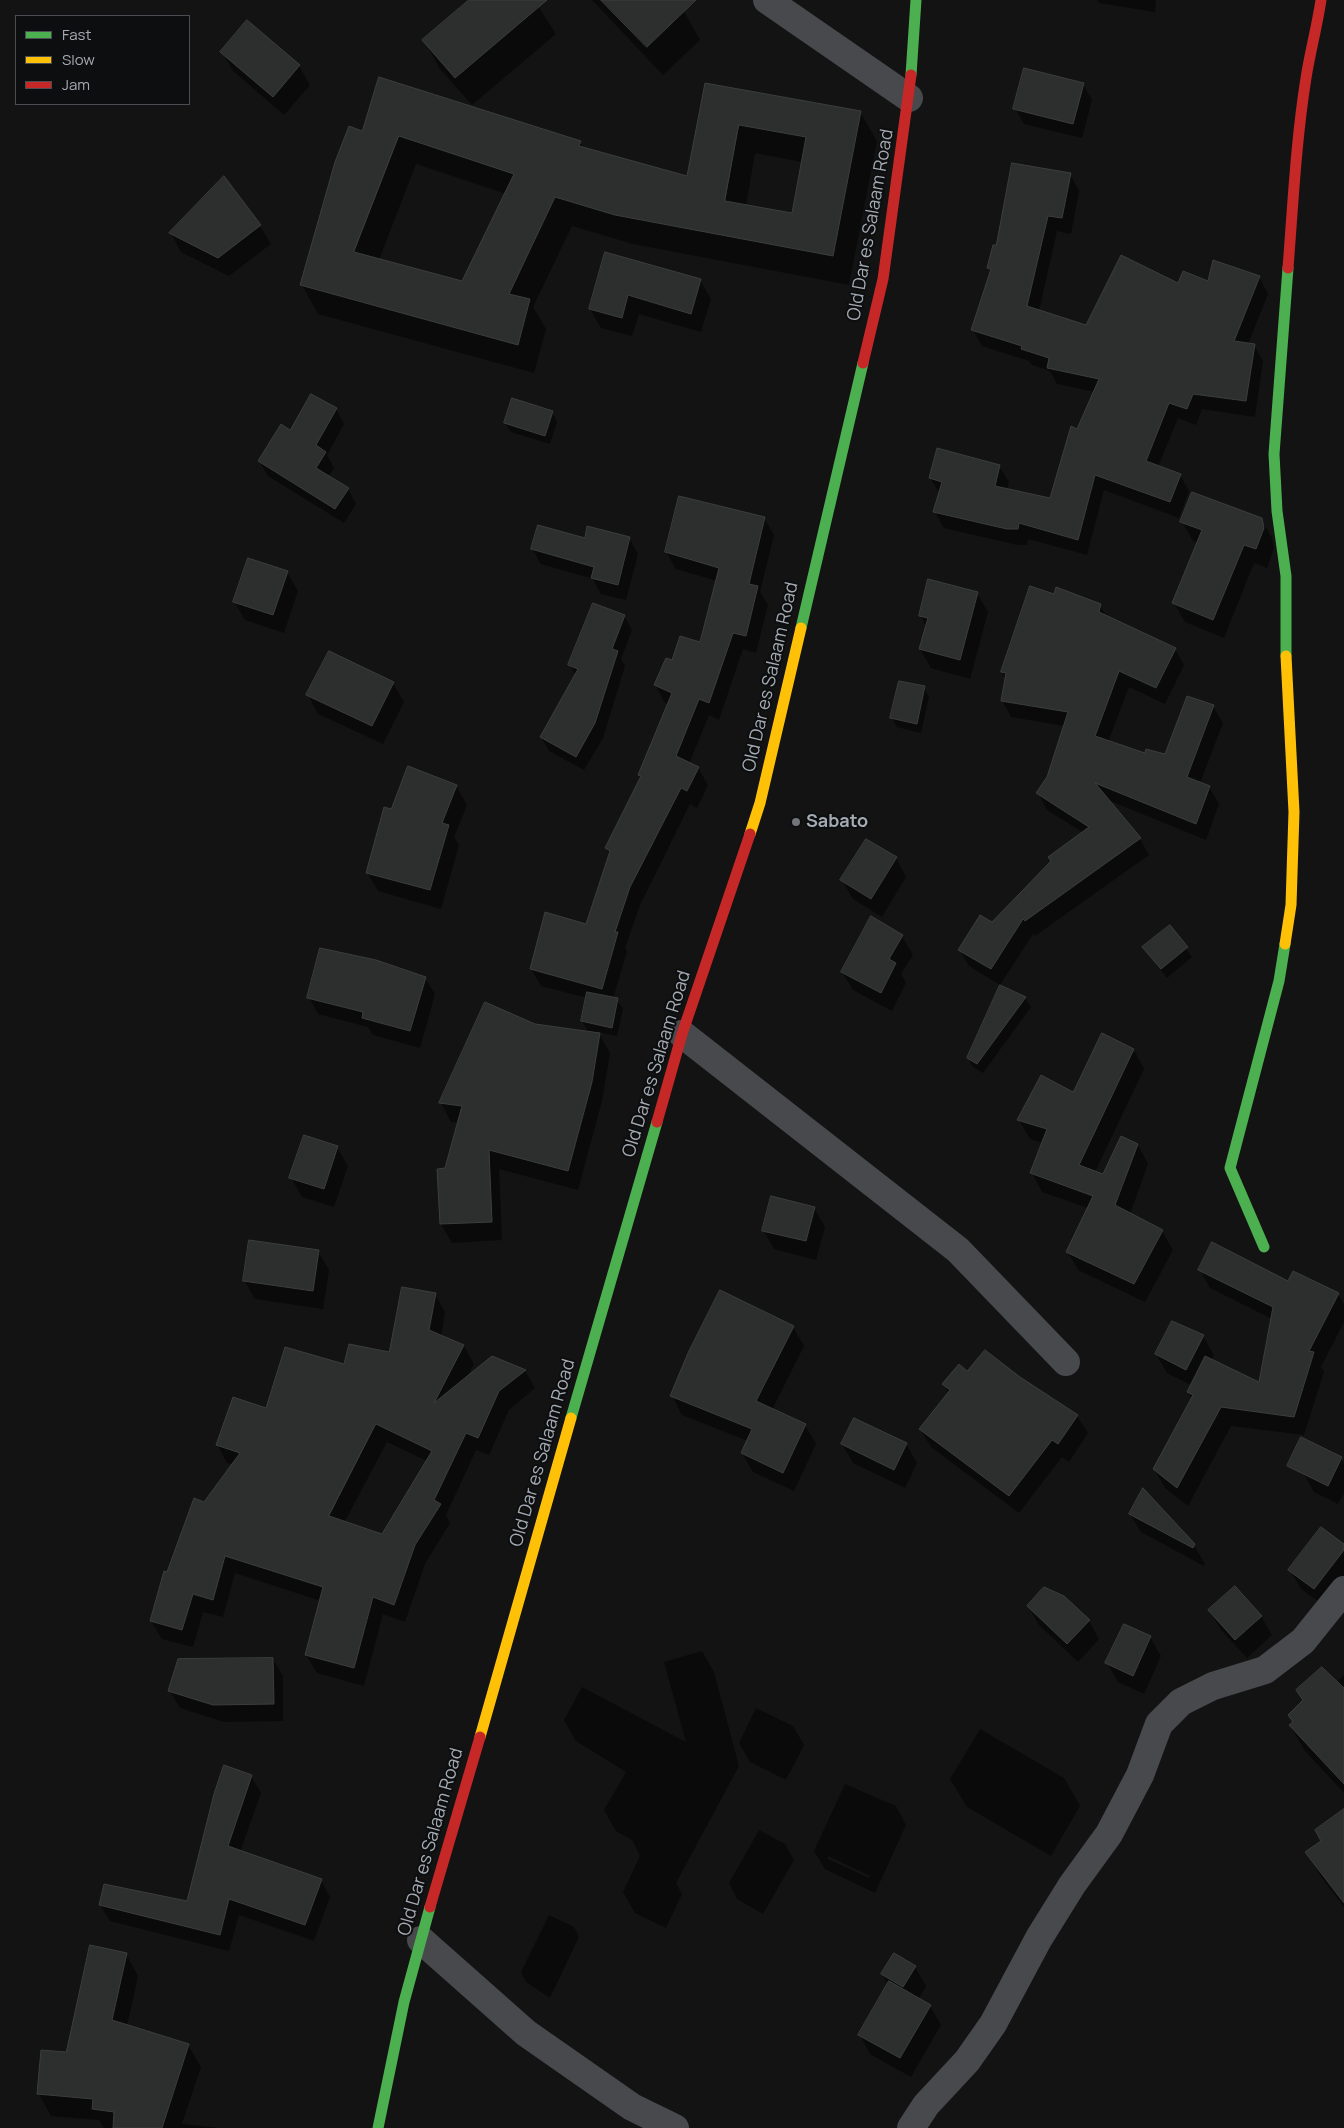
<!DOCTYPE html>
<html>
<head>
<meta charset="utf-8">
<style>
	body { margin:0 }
	#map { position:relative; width:1344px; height:2128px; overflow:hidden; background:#131313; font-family:Manrope,sans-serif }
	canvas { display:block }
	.legend { position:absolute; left:15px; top:15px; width:175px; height:90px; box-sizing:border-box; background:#0d0e0f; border:1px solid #4a4d51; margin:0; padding:6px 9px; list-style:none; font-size:15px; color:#a5abb3 }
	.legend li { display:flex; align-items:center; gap:10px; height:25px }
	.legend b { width:25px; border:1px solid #4a4d51 }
</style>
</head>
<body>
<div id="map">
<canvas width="1344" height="2128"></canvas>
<ul class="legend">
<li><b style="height:6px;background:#4caf50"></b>Fast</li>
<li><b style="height:6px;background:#ffc107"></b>Slow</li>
<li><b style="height:6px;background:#c62828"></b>Jam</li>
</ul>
</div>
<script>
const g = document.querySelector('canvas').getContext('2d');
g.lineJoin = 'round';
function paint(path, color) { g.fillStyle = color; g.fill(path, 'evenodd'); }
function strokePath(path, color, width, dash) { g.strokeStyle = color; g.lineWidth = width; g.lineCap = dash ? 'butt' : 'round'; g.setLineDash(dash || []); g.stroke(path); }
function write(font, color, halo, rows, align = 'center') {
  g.font = font + ' Manrope,sans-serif'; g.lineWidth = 4; g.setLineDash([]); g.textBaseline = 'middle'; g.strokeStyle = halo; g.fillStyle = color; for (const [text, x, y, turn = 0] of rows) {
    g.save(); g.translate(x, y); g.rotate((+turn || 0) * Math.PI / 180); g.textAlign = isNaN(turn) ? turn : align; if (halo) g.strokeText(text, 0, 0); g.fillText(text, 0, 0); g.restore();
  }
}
const shadow = new Path2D(`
	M471,0h63l22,34 -84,71 -32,-36 -16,-29z
	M592,0h81l11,12 16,28 -37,35z
	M1097,0h59l-1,12 -56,-9z
	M222,52l77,14 11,19 -26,30 -51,-44z
	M706,84l154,28 17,29 -28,144 -216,-41 -61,-18 -39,81 13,22 -12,44 -216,-59 -16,-29 61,-152 217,9 4,7 104,28zM755,153l47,9 -9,52 -47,-8zM416,164l90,30 -43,88 -84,-22z
	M1083,84l9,16 -10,38 -58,-14 -9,-16z
	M1070,174l9,17 -8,43 -14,-3 -18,80 48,15 92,-42 80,-7 9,17 -20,50 6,1 9,16 -8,56 -53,-8 -6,16 -18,-7 -20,49 22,8 9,16 -10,27 -75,-28 -17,65 -59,-16 -1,6h-10l-73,-17 -9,-16 5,-18 -10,-16 69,-12 10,16 -2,8 44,9 44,-107 -38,-8 -7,-13 -18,-6 -3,-4 -47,-15 -9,-16 18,-58 -2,-4 8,-21z
	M260,226l11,18 -42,32 -48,-24 -10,-19z
	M606,254l94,26 11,19 -10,33 -62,-18 -7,22 -31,-8 -11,-19z
	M336,409l8,15 -17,31 7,13 -6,9 20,12 8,15 -12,19 -76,-47 -9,-15 32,-30z
	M552,412l5,10 -7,22 -39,-12 -6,-9z
	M764,518l10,17 -14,57 8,13 -12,48 -13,-4 -24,71 -10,-5 -20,49 9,4 10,17 -11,23 -7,-4 -50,101 -15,43 2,3 -14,48 4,1 6,9 -6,27 -19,-4 12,21 -8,48 -24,89 -79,-21 3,71 -50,3 -11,-19 5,-54 13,-47 -8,-1 -10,-19 93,-77 55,7 -7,-12 5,-23 -46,-12 -10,-17 56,-44 23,-70 -4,-7 35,-70 -2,-3 30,-71 -4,-1 -10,-18 18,-23 28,-18 16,-63 -41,-12 -10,-17z
	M1261,519l11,19 2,10 -7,20 -13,-5 -30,75 -39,-16 -11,-19 24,-60 -5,-2 -11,-19z
	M629,538l9,16 -12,46 -25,-6 -8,-15 -52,-15 -9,-16 54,-9z
	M287,572l11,19 -14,42 -39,-13 -11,-19z
	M977,593l11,19 -18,67 -39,-11 -11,-19 6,-23 -6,-11z
	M1055,596l45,10 7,11 68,32 9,16 -19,39 -36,-17 -21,55 38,12 20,2 47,-50 10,17 -23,60 9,4 10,17 -13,36 -98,-40 32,39 9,16 -114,81 -2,-2 -33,51 -31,-19 -9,-16 32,-26 92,-91 -37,-23 -9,-17 10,-16 17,-51 -54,-9 -9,-17 4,-21 -4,-7z
	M624,616l8,14 -11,29 4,7 -22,72 -19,32 -35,-19 -8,-14 35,-61 -6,-11z
	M393,683l11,19 -21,42 -65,-30 -10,-19z
	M924,687l5,10 -8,36 -24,-6 -5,-9z
	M456,786l11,19 -13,32 5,8 -18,64 -63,-18 -11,-19 25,-62z
	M896,858l10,19 -24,40 -29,-18 -11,-19z
	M1170,926l22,31 -25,21 -23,-31z
	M902,936l11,19 -12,19 5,9 -14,28 -39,-21 -11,-18z
	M425,978l10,16 -15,54 -47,-13 -5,-8 -50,-13 -9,-17z
	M1001,987l24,11 6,9 -48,66 -10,-6 -5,-9z
	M1102,1035l32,15 10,19 -49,103 9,3 34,-30 10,19 -18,50 32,17 11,19 -28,52 -67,-32 -11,-19 21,-43 -46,-16 -10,-19 11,-30 -13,-4 -11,-19 55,-26z
	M337,1147l11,19 -14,41 -32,-10 -11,-19z
	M814,1208l11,19 -9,33 -42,-11 -11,-19z
	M318,1251l11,19 -6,39 -68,-10 -11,-19z
	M1200,1270l89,12 49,12 6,11v17l-23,45 3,5 -20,63 -73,-9 -43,80 -23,-18 -11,-19 38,-70 -4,-7 3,-7 -24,-12 -11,-19 47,-18 11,19 -3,5 49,24 12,-65 -62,-31z
	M435,1294l10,18 -4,25 23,9 10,18 -8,15 59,-8 10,17 -26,22 -20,45 -13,-5 -30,65 4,8 -25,41 -20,58 -22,-8 -19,72 -47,-13 -11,-18 15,-54 -86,-28 -12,44 -20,-5 -10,35 -31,-8 -11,-18 16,-48 37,-70 29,-39 -6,-1 -10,-19 50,-34 78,-44 45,-12zM387,1442l40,19 -45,75 -38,-13z
	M793,1327l11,19 -32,64 33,15 11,19 -22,47 -41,-19 -11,-19 6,-12 -66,-26 -10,-19z
	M967,1373l52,5 58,38 11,17 -19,29 -7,-5 -43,56 -88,-66 -11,-18 29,-35 -5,-10z
	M842,1444h64l11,19 -12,25 -52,-25z
	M1341,1458l3,6v29l-6,11 -24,-12 -11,-19z
	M1130,1514l64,31 11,19 -1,2 -63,-34z
	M1344,1545v38l-18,24 -25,-18 -11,-19z
	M1028,1606l61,15 10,18 -21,23 -39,-37z
	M1210,1611l51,5 11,19 -25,23 -26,-28z
	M1150,1637l11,19 -17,38 -26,-12 -11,-19z
	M702,1651l12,21 25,94 -63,117 6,11 -16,34 -31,-15 -12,-21 17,-36 -8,-16 -16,-9 -12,-21 22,-38 -50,-31 -12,-21 18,-33 104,55 -22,-80z
	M273,1659l10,17v45l-59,1 -44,-14 -10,-17z
	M1344,1675v118l-39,-42 -15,-25z
	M756,1708l37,18 11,19 -18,35 -36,-18 -11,-19z
	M980,1729l84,49 16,28 -29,50 -84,-49 -17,-28z
	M251,1776l10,17 -21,59 81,28 9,17 -16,44 -75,-26 -10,36 -119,-30 -10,-16 88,-3z
	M845,1784l51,22 10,19 -31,68 -50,-24 -11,-18zM828,1856l42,20 -1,2 -41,-19z
	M1344,1811v96l-22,-29 -15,-26 16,-11z
	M759,1830l26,14 9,16 -31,54 -26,-15 -8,-16z
	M549,1915l25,12 5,10 -29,61 -24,-16 -5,-10z
	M126,1954l12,22 -11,50 61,19 13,22 -19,57 38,4h-116l-5,-8 -48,-4 -12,-22 28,-41z
	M915,1967l11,19 -8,14 12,6 11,19 -30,52 -41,-23 -10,-19 28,-50 -6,-11z`);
const building = new Path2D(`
	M469,0h78l-92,78 -33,-38z
	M601,0h95l-49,47z
	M247,20l53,45 -27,32 -53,-45z
	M1024,68l60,15 -11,41 -60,-15z
	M379,77l202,64 -2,5 108,30 18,-93 156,28 -28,145 -218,-41 -60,-18 -46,97 21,5 -12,46 -218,-60 35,-123 14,-36 13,5zM739,125l67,12 -14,76 -67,-12zM399,136l115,38 -52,107 -108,-29z
	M1012,163l59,10 -9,45 -14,-2 -21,90 59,19 35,-70 57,28 5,-12 25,10 5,-21 47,16 -26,65 21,3 -9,57 -53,-7 -6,15 -18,-6 -23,58 35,13 -11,28 -75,-27 -17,65 -59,-17 -1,6h-11l-74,-17 9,-30 -13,-4 8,-30 63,17 -5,21 55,12 21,-72 6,3 22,-50 -52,-11 2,-10 -28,-9 1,-3 -51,-16 20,-61 -4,-1 6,-23h3z
	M224,176l37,49 -43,33 -49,-25z
	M605,252l96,27 -10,35 -63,-19 -6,23 -33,-9z
	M311,394l26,14 -21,37 10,7 -10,16 33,20 -14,21 -77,-48 23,-37 9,6z
	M512,398l41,13 -8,25 -41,-13z
	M1192,492l70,26 2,10 -8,21 -12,-4 -31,75 -41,-17 30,-73 -22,-8z
	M679,496l86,21 -16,67 9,2 -12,50 -13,-3 -24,70 -10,-4 -23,57 23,11 -12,24 -6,-3 -51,99 -15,45h3l-16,57 -72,-20 15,-57 41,12 24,-73 -5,-3 36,-72 -3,-1 34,-82 -18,-8 12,-27 6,2 8,-24 20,6 19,-74 -54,-16z
	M538,525l47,13 2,-12 43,11 -12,48 -27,-7 3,-11 -63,-18z
	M248,558l40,13 -15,44 -40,-13z
	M928,579l50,13 -18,68 -41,-11 9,-31 -9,-2z
	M1030,586l24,8 2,-7 45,17 -2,8 77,36 -20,40 -37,-17 -24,65 50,17 1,-4 19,5 22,-58 27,9 -27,72 23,9 -14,38 -101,-41 46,55 -116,83 -2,-2 -32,50 -33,-19 22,-35 12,7 59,-61 -3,-4 41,-30 -53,-34 11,-16 21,-65 -67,-11 5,-28 -5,-1z
	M593,603l32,12 -13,34 6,2 -23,72 -19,34 -36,-20 38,-68 -10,-4z
	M329,651l65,31 -22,44 -66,-31z
	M899,681l26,5 -8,38 -27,-6z
	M408,766l49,19 -15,38 7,2 -19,65 -64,-17 18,-66 7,2z
	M866,839l31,18 -26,42 -31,-19z
	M871,916l32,19 -14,24 7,4 -15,30 -40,-21z
	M1170,925l18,22 -27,22 -19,-22z
	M320,948l56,12 50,17 -16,54 -48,-13 1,-6 -56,-14z
	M1000,985l26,12 -49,67 -10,-6z
	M587,992l31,6 -6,30 -31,-7z
	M485,1002l50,22 65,9 -8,49 -24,89 -79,-21 3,72 -52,2 -3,-55 8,-1 17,-62 -23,-3z
	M1102,1033l32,16 -55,116 24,9 18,-38 17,8 -23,61 48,25 -29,54 -68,-32 27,-56 -63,-23 17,-44 -30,-9 24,-45 32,17z
	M304,1135l34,11 -14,43 -35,-11z
	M771,1196l44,11 -9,34 -44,-10z
	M249,1240l70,10 -6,41 -70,-10z
	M1212,1242l76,39 5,-10 46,22 -30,58 5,1 -20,65 -73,-10 -44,81 -24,-19 40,-74 -6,-3 18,-36 54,26 14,-75 -75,-37z
	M402,1287l34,6 -7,37 35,15 -30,58 58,-47 34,14 -27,21 -21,47 -12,-5 -32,67 7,4 -26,41 -21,60 -21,-8 -19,71 -49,-13 18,-68 -98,-31 -12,44 -20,-6 -11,36 -32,-9 14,-50 3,1 27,-74 10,4 36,-49 -24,-8 17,-48 33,11 19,-61 59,17 5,-20 40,8zM376,1424l56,27 -50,83 -53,-18z
	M720,1290l74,36 -38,75 50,23 -23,49 -42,-20 11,-24 -82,-33 18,-43z
	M1172,1321l32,14 -18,35 -31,-16z
	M985,1350l35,27 58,38 -20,29 -6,-4 -43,56 -90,-67 31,-39 -8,-6 17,-20 8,7z
	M854,1418l53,25 -13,27 -53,-26z
	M1301,1437l41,20 -14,29 -41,-20z
	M1143,1488l52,56 -2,4 -64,-34z
	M1321,1527l23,17v6l-30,39 -26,-19z
	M1235,1586l27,30 -27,24 -27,-30z
	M1044,1587l20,9 26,24 -23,24 -40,-38z
	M1124,1624l27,12 -18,40 -28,-13z
	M273,1658l1,46 -61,1 -45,-14 10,-32z
	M1322,1667l22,21v96l-55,-59 4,-3 -5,-7 15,-15 -7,-10z
	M224,1765l28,10 -24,71 94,33 -17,46 -76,-26 -9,36 -121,-30 5,-21 83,17 27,-107z
	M1344,1809v94l-39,-51 16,-11 -6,-11z
	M90,1945l37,8 -15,67 77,24 -27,84h-49l1,-16 -22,-3 1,-10 -56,-5 4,-44 25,2z
	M894,1953l22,13 -13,21 -22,-13z
	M889,1981l42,24 -31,53 -42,-23z`);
const street = new Path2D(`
	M767,0l142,98
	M682,1034l276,216 108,112
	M421,1940l105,93 106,74 43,21
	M911,2128l15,-23 41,-44 26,-37 46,-86 33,-53 37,-51 31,-59 19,-51 22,-22 32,-16 52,-16 38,-29 41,-51`);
const fast = new Path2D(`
	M911,75l5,-75
	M801,628l62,-265
	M1286,656v-80l-9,-65 -3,-57 14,-186
	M1264,1247l-34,-79 49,-187 6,-37
	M571,1418l86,-296
	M378,2128l26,-126 26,-95`);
const slow = new Path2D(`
	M750,834l10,-31 41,-175
	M1285,944l6,-39 3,-93 -8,-156
	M480,1737l91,-319`);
const jam = new Path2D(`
	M1288,268c5,-64 8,-127 18,-190 4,-26 11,-51 15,-78
	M863,363l20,-84 28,-204
	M657,1122l25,-88 68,-200
	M430,1907l50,-170`);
const markers = [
	[796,822,5,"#72767b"]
];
const streetNames = [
	["Old Dar es Salaam Road",871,225,-80],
	["Old Dar es Salaam Road",771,677,-77],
	["Old Dar es Salaam Road",657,1064,-73],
	["Old Dar es Salaam Road",543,1453,-74],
	["Old Dar es Salaam Road",431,1842,-74]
];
const poiNames = [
	["Sabato",806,822]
];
paint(shadow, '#0007');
paint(building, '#2d2e2e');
strokePath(building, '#3c3d3f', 1);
strokePath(street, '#47494c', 28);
strokePath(fast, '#4caf50', 11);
strokePath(slow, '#ffc107', 11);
strokePath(jam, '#c62828', 11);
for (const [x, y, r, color] of markers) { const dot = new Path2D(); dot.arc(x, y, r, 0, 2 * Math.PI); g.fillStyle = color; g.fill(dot); strokePath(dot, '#0d0e0f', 2); }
write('18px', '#a5abb3', '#0d0e0f', streetNames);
write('bold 18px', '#a5abb3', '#0d0e0f', poiNames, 'left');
</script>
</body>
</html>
